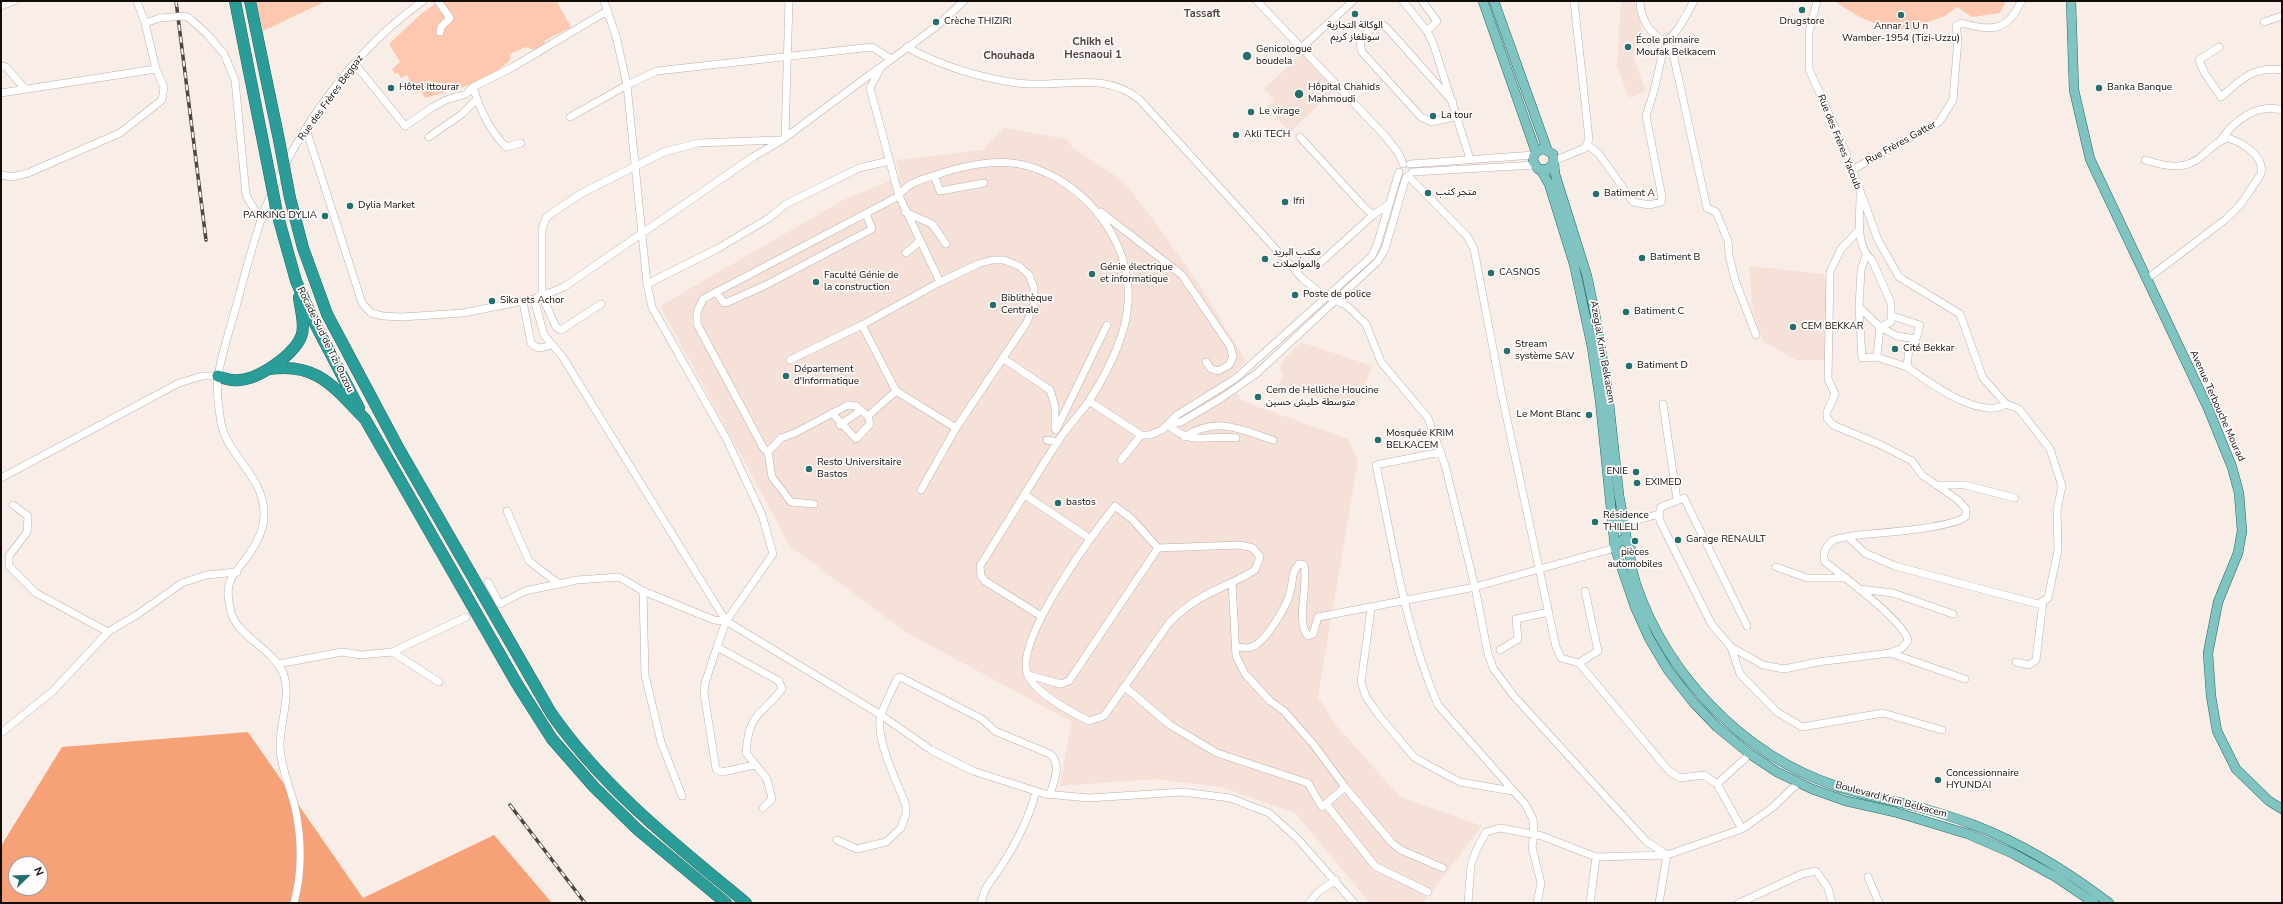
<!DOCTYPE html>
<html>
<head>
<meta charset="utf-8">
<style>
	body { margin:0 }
	#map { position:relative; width:2283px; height:904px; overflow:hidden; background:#f9ede7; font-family:"Nunito Sans",sans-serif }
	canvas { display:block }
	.frame { position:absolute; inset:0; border:2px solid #110d0b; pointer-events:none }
	.north { position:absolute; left:8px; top:856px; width:40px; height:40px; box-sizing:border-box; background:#fffcfb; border:1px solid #a09c9b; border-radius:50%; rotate:67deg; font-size:11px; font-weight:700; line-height:16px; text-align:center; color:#110d0b }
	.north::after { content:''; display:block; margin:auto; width:14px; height:18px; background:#246f6d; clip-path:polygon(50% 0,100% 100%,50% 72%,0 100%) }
</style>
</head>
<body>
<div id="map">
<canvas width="2283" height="904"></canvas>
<div class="frame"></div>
<div class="north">N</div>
</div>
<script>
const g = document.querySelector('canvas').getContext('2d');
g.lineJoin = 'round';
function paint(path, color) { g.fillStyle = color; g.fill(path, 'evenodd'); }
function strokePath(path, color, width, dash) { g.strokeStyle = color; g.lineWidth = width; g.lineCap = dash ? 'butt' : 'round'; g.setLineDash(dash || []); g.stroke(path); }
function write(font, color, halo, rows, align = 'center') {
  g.font = font + ' "Nunito Sans","Noto Sans Arabic",sans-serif'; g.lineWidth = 3.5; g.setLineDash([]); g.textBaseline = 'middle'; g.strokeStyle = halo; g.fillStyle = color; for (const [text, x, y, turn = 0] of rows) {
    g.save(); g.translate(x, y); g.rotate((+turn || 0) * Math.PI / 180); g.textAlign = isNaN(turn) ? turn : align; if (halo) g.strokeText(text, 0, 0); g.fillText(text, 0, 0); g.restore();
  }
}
const built = new Path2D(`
	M1621,1h14l8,33 -9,25 12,32 -17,7 -12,-32z
	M1302,53l33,36 -45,43 -23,-25 7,-8 -10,-10z
	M1004,128l62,11 7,9 50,33 32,41 44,62 47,77 -18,18 14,22 106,38 10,21 -40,237 18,28 64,72 82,29 -59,77h-53l-75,-90 -74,-26 -67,-8 -95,7 13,-64 -168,-91 -114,-85 -130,-240 183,-106 57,-23 -4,-17 87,-10z
	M1749,266l74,8 6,12 -3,74h-29l-34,-19 -10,-28z
	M1301,342l71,24 -15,42 -79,-21 5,-11 -3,-8 4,-9z`);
const green = new Path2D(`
	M256,1h70l-63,30z
	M439,1h117l15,26 -27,14 2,6 -9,4 -11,-4 -16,7v6c-26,25 -52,28 -85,38l-4,-7 -4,2 -10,-18 -6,3 -3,-5 -3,1 -3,-5 8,-7 -11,-18 33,-31z
	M1835,1h171l-6,12 -28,4 -15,-10 -12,9 -23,8 -5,6c-31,0 -57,-10 -82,-29z`);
const forest = new Path2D(`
	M248,732l115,166 131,-63 58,68h-551v-57l61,-99zM16,864h24v24h-24z`);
const minor = new Path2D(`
	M137,1l8,22
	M438,1l12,17 -9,9 -1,5
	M1257,1l129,136 13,17 4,10
	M1403,1l24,30 6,12 37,116
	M1422,1l15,20 -10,10
	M1640,1c0,16 10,35 26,40 13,-9 20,-26 28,-40
	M1817,1l-8,31v37l38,86 31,85 21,37 61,37 23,64 23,26c-26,17 -77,-22 -99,-37
	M1,6l13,-5
	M189,18l18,16 17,20 11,26 11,115 15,26
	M2264,22l18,-6
	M907,47c31,18 74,31 110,36 42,6 89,-14 124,18l162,178 17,14 26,12 20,19 15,38 47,56 17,47 30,122 13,67 5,14 20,27 133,146 21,14 75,-26 30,-21 27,-26
	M1302,47l51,-46
	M2219,47l-20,13 5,12 17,25c20,-18 33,-31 61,-27
	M355,64l50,62 28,-19 13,-7 20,-6 7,-7 40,-20 94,-56
	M1,66l5,1 19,22
	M473,87c7,23 16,43 33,60l15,-4
	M1,93l155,-24 -11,-46 15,-5
	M1453,102l-66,-74 -4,-3c-13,1 -27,14 -21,27l59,65 11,5 26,-6
	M570,117l57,-32 30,-14 215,-24 19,12
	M306,129l56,174 9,10 12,3 19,1 61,-4 71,-14 30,-12 189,-130 29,-17 97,-72
	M429,137l33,-23 15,-15
	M1300,137l64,70 9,8
	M785,138l4,-137
	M2221,140c13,-20 37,-37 61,-30
	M1588,145l11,9 34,48 16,3 12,-3 1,-5 -16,-81 8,-25 9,-40 4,-3 5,1 35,159 9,4 12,29 1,14 6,25 21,55
	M2145,160c20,6 40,12 58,-5 8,-7 15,-14 25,-17 15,5 37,18 33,36l-20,30 -15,15 -79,60
	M1554,161l31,-13 4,-9 -15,-138
	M1410,164l124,-9
	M1852,170l87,-48 14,-22 5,-61 -2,-13 6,-3c30,9 46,8 59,-22
	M1412,172l123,-7
	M1,175l11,2 16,-4 92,-40 42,-33 2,-13 -8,-18
	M934,176l6,15 44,-8
	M1408,176l59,60 7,13 28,147 54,251 5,11 18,5 19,-12 -13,-60
	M1860,197c0,19 -5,49 12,63l19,43v19l-11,5 -21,-20 2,-37 5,-15
	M905,212l27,12 14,20
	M1101,212l81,63 48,71 3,11 -4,8 -11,6 -7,-2 -5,-7
	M906,253l14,-12
	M1319,264l54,-49 15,-10
	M940,282l-41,-86c8,-14 25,-17 40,-22 26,-9 61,-16 89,-8 58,17 104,75 100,137 -2,33 -21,70 -39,98 -9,13 -20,24 -29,37 -27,42 -53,85 -80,128l1,10 4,5 56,35
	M647,284l70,-35 52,-31 17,-14 73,-36 30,-7
	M716,292l8,11 4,-1 36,-16 108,-57 -6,-15
	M534,299l10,36 18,21 164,265 -9,26 62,34 3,8c-22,28 -33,23 -36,64l21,26 5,20 -9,9
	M523,302l8,41c7,7 11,5 19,2
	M601,304l-37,24 -3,2 -5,-3 -14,-31v-67l4,-11 6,-5 30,-20 82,-41 34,-9 82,-3
	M1859,307l3,51 15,-1
	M1892,316l28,9 -4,14 -7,9 -2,19 -30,-10 3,-30 17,9 19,3
	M862,325l34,66 60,37
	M1004,359l46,31 5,16v22
	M790,360l72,-35 78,-43 38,-18 14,-4h12l15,6 10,9 5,13v16l-7,18 -71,106 -35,62
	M896,391l-28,25 -12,-10 -8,-1 -53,28 -14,5 -13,14 -4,-3 -67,-125v-12l6,-13 196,-103 -29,-108 11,-21 56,-41 27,-25
	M1089,401l52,34h9l12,-5 15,-15 58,-36 137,-123 5,-11 22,-73
	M1663,404l14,96
	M832,413l24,26 14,-15 -2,-8
	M840,425l20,-14
	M1168,425l13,-3 39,-23 36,-25 122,-113 7,-12 21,-72
	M1168,425c26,22 38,9 68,13
	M1056,430l51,-105
	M1184,437c34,-21 55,-8 89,3
	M1047,440l11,2
	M768,452l4,25 19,25 23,2
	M1441,452l-65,13c17,80 29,164 62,240l87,99 8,15 1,15 -2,13 9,36 -4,20
	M1121,460l20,-25
	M1,478l178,-95 23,-7h16
	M1937,485h28l50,13
	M1025,495l64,43
	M13,505l15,11 -1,16 -18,24v10l27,27 72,39
	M1115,506l17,13 26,29 82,-3 13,3 7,9 -5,13c-33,20 -57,23 -86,53l-65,93 -15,5c-18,-9 -51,-26 -61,-45 -16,-34 65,-142 87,-170z
	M507,511l22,50 30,23
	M1623,524l36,-10
	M1848,537l17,16 30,13 143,38 10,-6 10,-48 -1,-40 5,-24 -12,-37 -31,-40 -13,-5
	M1776,567l31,11h39
	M488,582l12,22 25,-13 52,-11 42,-3 24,14 71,29 12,1 47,-67 -11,-39 -35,-75 -75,-133 -5,-23 -20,-199 -11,-49 -12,-35
	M1859,589l34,4 60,21
	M643,591l2,84 16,67 21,54
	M1371,609l-10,73 5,15 15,21 33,39 14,8 32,17 52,9
	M726,621l155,94 50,35 42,21 72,23 44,4 94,-6 47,6 39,15 28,25 57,65
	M1747,626l-63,-128 -23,9 -2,7 1,7 52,104 19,22 32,18 21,4 34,-7 72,-9 12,-5 6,-7c-2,-18 -66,-66 -83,-79 -3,-8 0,-15 7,-21 6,-4 19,-5 27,-6 20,-2 96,-7 107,-19v-7l-8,-9 -36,-25 -10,-14 -31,-16 -48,-20 -6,-7v-6l8,-18 -7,-15 2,-107 11,-23 18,-19
	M1236,646c7,2 11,3 18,0 12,-6 33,-40 36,-53 3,-11 1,-21 9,-29l5,1c5,21 -9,56 4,71l5,-2 5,-17 157,-30 140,-39
	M717,647l-12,36 -1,10 12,76 6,3 33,-7
	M1731,647l9,27 37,38 25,15 81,-14 59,17
	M1500,650l18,-11 -2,-20 33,-7
	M392,652l74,-35
	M1890,653l75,26
	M2016,662l13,3 7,-5 7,-58
	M1579,663l90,108 11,7 24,-3 13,9 25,45
	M278,664l64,-12 19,3 31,-3 47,30
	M1028,675l33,9 8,-3 89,-133
	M1125,687l45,38 47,28 91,30 14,24 23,-20 -31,-42 -30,-34 -14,-10 -25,-27 -9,-18 -4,-74
	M1,733l52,-42 55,-59 30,-18 44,-31 24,-8 31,-3
	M1717,784l33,-30
	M1345,787l47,56 9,7 42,18
	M1326,804l49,62 53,26
	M837,840l20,9 29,-7 15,-14 5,-14v-8c-8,-23 -32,-68 -25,-91 4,-12 11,-25 16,-36l3,-2 82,42 13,12 55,23c12,10 4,27 0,40
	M1868,877l11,26
	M294,903c8,-30 8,-60 2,-91 -4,-21 -15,-42 -16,-64 -1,-24 12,-52 3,-75 -11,-25 -46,-37 -52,-61 -2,-9 -5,-21 -1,-30 1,-5 6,-9 8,-13 12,-16 26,-33 26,-54 1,-41 -41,-60 -44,-99 -2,-13 -4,-27 -2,-40 4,-24 12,-47 18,-69 9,-33 17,-66 29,-98 31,-79 89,-159 158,-208
	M981,903c4,-16 6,-17 15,-29 17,-25 33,-54 40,-83
	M1309,903l9,-11 18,-12
	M1468,903l3,-38 5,-14 10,-19 14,-4 42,8 54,21 71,-2 -8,48
	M1590,903l6,-46
	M1739,903l63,-29 14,-3 12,17 4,15`);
const major = new Path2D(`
	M1483,1l53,151
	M1494,1l53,148
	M2071,1l3,89 16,69 118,249 24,59 7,26 3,38 -4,22 -20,49 -10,51 3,43 6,35 19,38 33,32 13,8
	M1553,164l-5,5h-10l-5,-8c0,-7 4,-12 11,-12l9,5 2,20 32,102 8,38 12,71 12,110 8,46
	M1541,170l8,14 25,80 18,83 8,53 15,148 20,59 14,31 19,32 25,32 24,25 33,27 27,18 35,17 34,12 49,11 73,22 46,20 42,23 38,26
	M1616,544l6,-4 8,4c1,4 0,7 0,12 1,9 3,19 6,28 31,91 107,171 200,202 24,9 49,12 74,19 21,5 43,12 64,20 49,19 93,46 135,78`);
const highway = new Path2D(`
	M235,1l35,176
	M250,1l29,139
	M290,198l13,50 24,66 72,135 152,264c52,75 125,132 195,190
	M277,213l19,68 17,39 46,88
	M269,369c49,-7 65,19 96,50l152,265 35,55 42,48 44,43 88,73
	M218,376c7,3 14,5 21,4 20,-1 57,-26 63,-46 3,-11 -2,-26 -3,-37`);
const rail = new Path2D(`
	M176,1l30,239
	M510,805l75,98`);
const minorBridge = new Path2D(`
	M160,18l24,-2 5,2`);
const highwayBridge = new Path2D(`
	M279,140l11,58
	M270,177l7,36`);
const markers = [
	[1802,10,4,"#246f6d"],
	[1355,14,4,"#246f6d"],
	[1901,15,4,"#246f6d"],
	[936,22,4,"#246f6d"],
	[1628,47,4,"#246f6d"],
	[1247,56,5,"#246f6d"],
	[391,88,4,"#246f6d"],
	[2099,88,4,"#246f6d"],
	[1299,94,5,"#246f6d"],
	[1251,112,4,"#246f6d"],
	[1433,116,4,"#246f6d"],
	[1236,135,4,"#246f6d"],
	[1428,193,4,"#246f6d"],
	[1596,194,4,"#246f6d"],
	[1285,202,4,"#246f6d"],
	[350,206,4,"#246f6d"],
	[325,216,4,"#246f6d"],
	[1642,258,4,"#246f6d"],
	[1265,259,4,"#246f6d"],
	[1491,273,4,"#246f6d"],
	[1092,274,4,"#246f6d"],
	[816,282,4,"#246f6d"],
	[1295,295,4,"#246f6d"],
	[492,301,4,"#246f6d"],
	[993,305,4,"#246f6d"],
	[1626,312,4,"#246f6d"],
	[1793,327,4,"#246f6d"],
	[1895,349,4,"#246f6d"],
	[1507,351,4,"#246f6d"],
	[1629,366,4,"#246f6d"],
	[786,376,4,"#246f6d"],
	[1258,397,4,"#246f6d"],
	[1589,415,4,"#246f6d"],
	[1378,440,4,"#246f6d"],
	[809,469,4,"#246f6d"],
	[1636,472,4,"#246f6d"],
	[1637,483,4,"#246f6d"],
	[1058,503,4,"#246f6d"],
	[1595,522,4,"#246f6d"],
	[1678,540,4,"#246f6d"],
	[1635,541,4,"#246f6d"],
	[1938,780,4,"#246f6d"]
];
const poiNames = [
	["Crèche THIZIRI",944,22],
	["Drugstore",1802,22,"center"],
	["الوكالة التجارية",1355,26,"center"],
	["سونلغاز كريم",1355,38,"center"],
	["Annar 1 U n",1901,27,"center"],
	["Wamber-1954 (Tizi-Uzzu)",1901,39,"center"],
	["École primaire",1636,41],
	["Moufak Belkacem",1636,53],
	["Genicologue",1256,50],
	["boudela",1256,62],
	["Hôtel Ittourar",399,88],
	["Hôpital Chahids",1308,88],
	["Mahmoudi",1308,100],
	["Banka Banque",2107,88],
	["Le virage",1259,112],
	["La tour",1441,116],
	["Akli TECH",1244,135],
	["متجر كتب",1436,193],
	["Batiment A",1604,194],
	["Ifri",1293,202],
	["Dylia Market",358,206],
	["PARKING DYLIA",317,216,"right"],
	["مكتب البريد",1273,253],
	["والمواصلات",1273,265],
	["Batiment B",1650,258],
	["Génie électrique",1100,268],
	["et informatique",1100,280],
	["CASNOS",1499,273],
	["Faculté Génie de",824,276],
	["la construction",824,288],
	["Poste de police",1303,295],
	["Biblithèque",1001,299],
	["Centrale",1001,311],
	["Sika ets Achor",500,301],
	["Batiment C",1634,312],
	["CEM BEKKAR",1801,327],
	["Stream",1515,345],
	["système SAV",1515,357],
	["Cité Bekkar",1903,349],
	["Batiment D",1637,366],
	["Département",794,370],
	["d'Informatique",794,382],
	["Cem de Helliche Houcine",1266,391],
	["متوسطة حليش حسين",1266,403],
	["Le Mont Blanc",1581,415,"right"],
	["Mosquée KRIM",1386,434],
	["BELKACEM",1386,446],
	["Resto Universitaire",817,463],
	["Bastos",817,475],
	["ENIE",1628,472,"right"],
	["EXIMED",1645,483],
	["bastos",1066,503],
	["Résidence",1603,516],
	["THILELI",1603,528],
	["Garage RENAULT",1686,540],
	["pièces",1635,553,"center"],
	["automobiles",1635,565,"center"],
	["Concessionnaire",1946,774],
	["HYUNDAI",1946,786]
];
const streetNames = [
	["Rue des Frères Beggaz",331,98,-54],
	["Rue des Frères Yacoub",1839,142,68],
	["Rue Frères Gatter",1901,143,-29],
	["Rocade Sud de Tizi Ouzou",325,340,64],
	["Azeglal Krim Belkacem",1602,352,80],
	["Avenue Terbouche Mourad",2217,406,66],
	["Boulevard Krim Belkacem",1891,800,15]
];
const neighbourhoodNames = [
	["Tassaft",1202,14],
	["Chikh el",1093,42],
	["Hesnaoui 1",1093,55],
	["Chouhada",1009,56]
];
paint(built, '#f5e1d7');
paint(green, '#fdc8af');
paint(forest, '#f6a178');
strokePath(minor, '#bcb0aa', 8);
strokePath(major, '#226b67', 10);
strokePath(highway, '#226b67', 12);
strokePath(minor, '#fff', 7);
strokePath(major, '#80c4c2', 9);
strokePath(highway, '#2b9d99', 11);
strokePath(rail, '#4d4744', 3.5);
strokePath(rail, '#fffcfb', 2, [6]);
strokePath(minorBridge, '#bcb0aa', 8, []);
strokePath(highwayBridge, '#226b67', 12, []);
strokePath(minorBridge, '#fff', 7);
strokePath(highwayBridge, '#2b9d99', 11);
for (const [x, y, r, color] of markers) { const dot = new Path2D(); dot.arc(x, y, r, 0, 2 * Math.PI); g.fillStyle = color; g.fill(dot); strokePath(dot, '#fffcfb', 1.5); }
write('10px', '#110d0b', '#fffcfb', poiNames, 'left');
write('10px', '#110d0b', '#fffcfb', streetNames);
write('bold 11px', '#4f4641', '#fffcfb', neighbourhoodNames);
</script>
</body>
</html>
